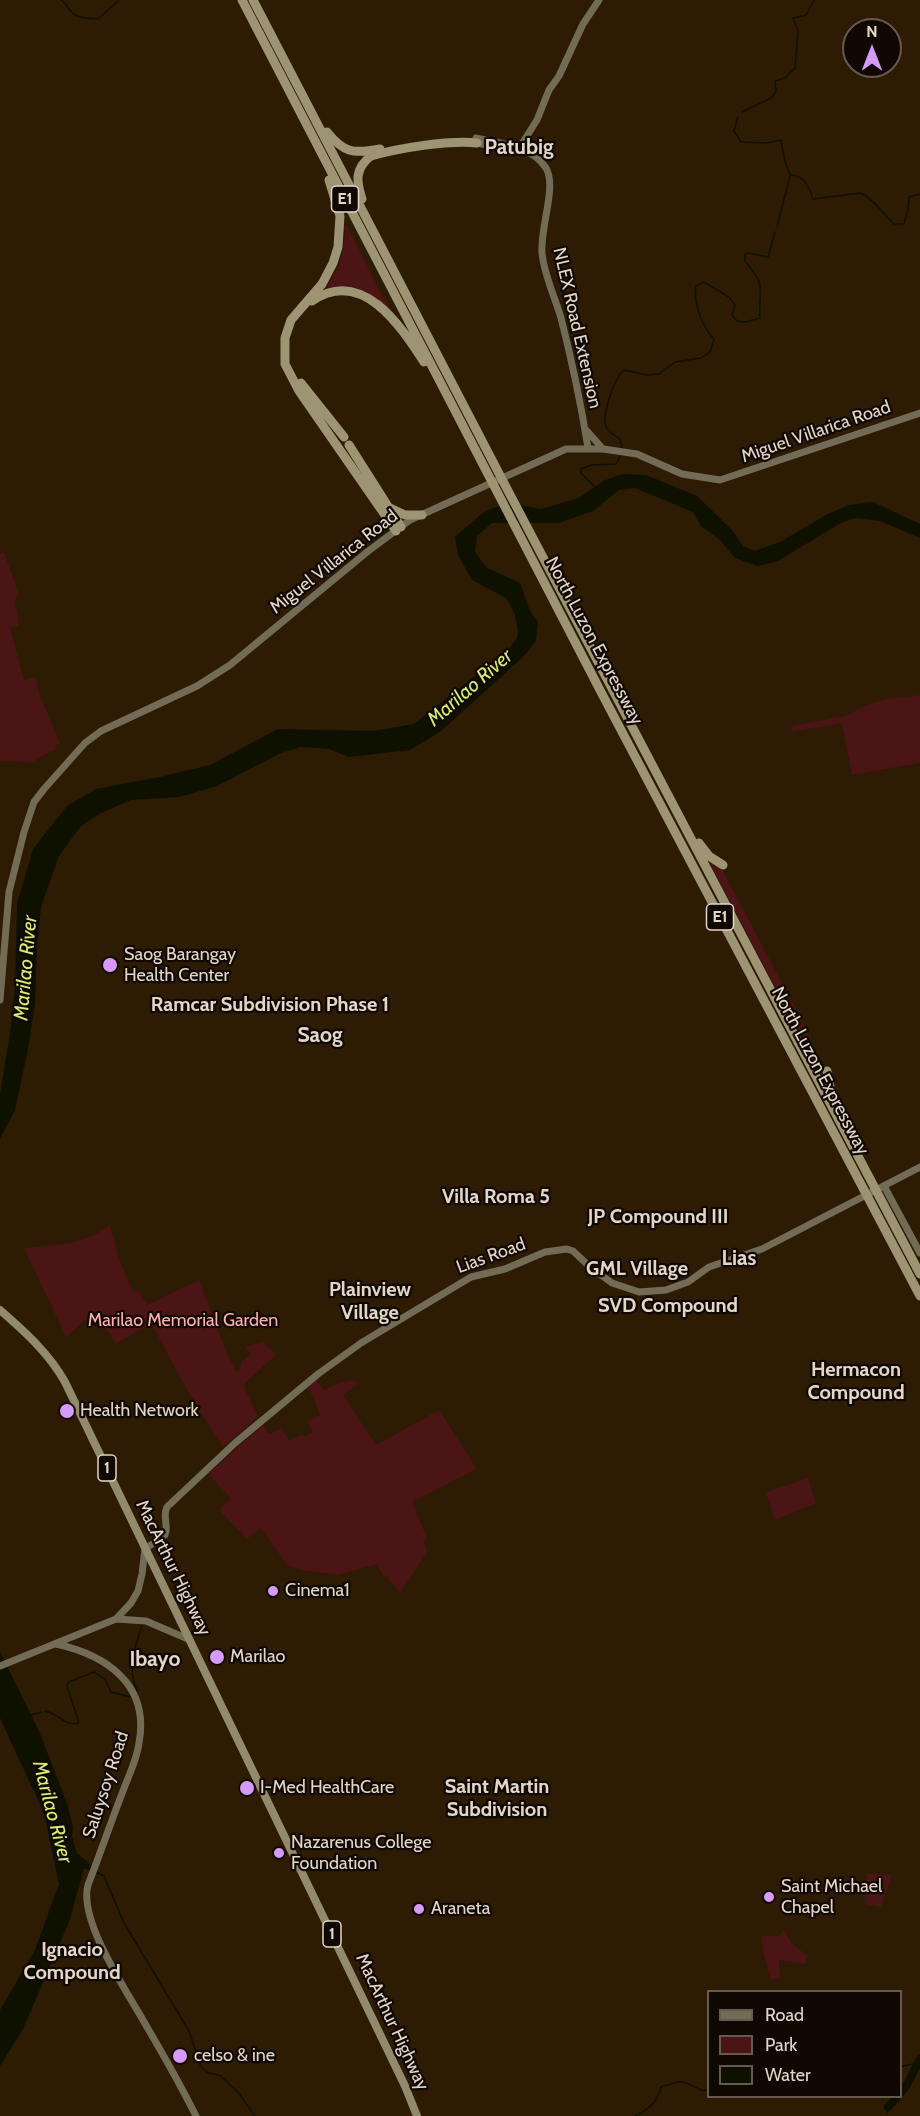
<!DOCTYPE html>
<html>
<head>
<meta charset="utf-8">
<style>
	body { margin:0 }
	#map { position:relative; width:920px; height:2116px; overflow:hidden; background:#2e1b03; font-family:Cabin,sans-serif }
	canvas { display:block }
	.legend { position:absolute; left:707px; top:1990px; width:195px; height:108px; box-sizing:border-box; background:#100802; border:2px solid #645a51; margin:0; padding:8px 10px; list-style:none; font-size:18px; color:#e2d6c8 }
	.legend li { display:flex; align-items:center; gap:12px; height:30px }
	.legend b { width:30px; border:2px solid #645a51 }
	.north { position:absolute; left:842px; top:18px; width:60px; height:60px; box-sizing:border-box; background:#100802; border:2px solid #645a51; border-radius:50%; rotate:0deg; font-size:16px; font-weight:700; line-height:24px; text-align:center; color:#e2d6c8 }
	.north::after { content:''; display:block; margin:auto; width:21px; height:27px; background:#d69bfa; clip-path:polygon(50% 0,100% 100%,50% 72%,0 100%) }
</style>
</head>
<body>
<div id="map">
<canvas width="920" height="2116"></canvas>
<ul class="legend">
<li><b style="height:8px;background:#726c57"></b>Road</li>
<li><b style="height:16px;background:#4b1415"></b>Park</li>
<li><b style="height:16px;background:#0e1100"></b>Water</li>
</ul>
<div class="north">N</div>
</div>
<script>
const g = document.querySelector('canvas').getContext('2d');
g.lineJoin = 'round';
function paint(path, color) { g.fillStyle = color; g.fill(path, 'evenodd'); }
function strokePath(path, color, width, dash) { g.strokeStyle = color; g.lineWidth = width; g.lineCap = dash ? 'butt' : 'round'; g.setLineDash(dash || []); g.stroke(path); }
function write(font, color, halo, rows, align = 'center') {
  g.font = font + ' Cabin,sans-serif'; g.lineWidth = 4.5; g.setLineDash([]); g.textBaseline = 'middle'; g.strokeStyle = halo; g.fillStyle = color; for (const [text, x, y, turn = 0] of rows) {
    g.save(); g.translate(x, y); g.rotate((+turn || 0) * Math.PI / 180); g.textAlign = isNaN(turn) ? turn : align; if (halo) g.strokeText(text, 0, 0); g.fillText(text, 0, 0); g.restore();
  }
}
const green = new Path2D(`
	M347,225l35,70 13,22c-23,-24 -39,-38 -73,-24 16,-20 25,-42 22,-67z
	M4,552l14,40 -3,10 4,24 -9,1 14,53 12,-3 3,16 21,50 -5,3 1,3 -24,13 -32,-1v-207z
	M920,695v68l-68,12 -10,-52 -50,9 -1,-6 55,-10 20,-11 20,-6z
	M708,860h3l12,11 81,154 21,56z
	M110,1225l8,31 15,36 6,-1 8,14 52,-25 26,69 11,23 3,-1 3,-9 8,-8 -5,-7 19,-6 1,4 12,9 -34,31 15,31 -35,31 -33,-52 -39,-72 -35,21 -21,-33 -29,26 -42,-89c31,-3 60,-3 86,-23z
	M315,1380l9,10 9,-5 21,-5 4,4 -15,11 33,50 63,-35 38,59 -65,33 15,36 -3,3 3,11 -27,41 -14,-17 -2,1 -7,-13 -39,11 -37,-5 -14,-5 -26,-37 -14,11 -28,-29 12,-12 -23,-24 55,-49 6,9 13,-6 7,13 14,-7 1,3 9,-5 -6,-10 13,-7 -5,-11 1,-1 -8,-15z
	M808,1478l8,25 -41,17 -9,-28z
	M867,1873l25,2 -11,32 -16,-3z
	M782,1931h2l8,13 15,11 -2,9 -26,-4 1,17 -9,3 -7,-24 -3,-20h18z`);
const water = new Path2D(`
	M622,474l24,1 51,21 36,35 10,15 12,5 25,-9 46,-27 23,-10 24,-3 47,22v14l-40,-17 -25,-3 -16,6 -61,37 -21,5 -22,-8 -16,-19 -18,-13 -8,-14 -58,-24 -16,2 -26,21 -34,12h-67l-15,13 -2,16 12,16 33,15 10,28 8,11 -2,19 -12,15 -84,76 -30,18 -61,7 -20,-8 -29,-2 -19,6 -64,33 -38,11 -48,3 -32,14 -19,13 -21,29 -18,51 -4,38 -2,59 -7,45 -13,61 -15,29v-45l10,-60 5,-48 2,-82 16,-55 34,-43 29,-17 64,-12 50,-12 68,-36 94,2 42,-7 95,-75 8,-11 1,-9 -4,-17 -8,-14 -34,-18 -14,-25 -3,-18 30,-26 23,-8 33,6 38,-11 24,-17z
	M0,1652l39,79 29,75 5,21 -1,9 5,17 15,13 -2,4 -6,-1 -15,53 -46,107 -23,37v-56l35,-60 24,-66 -15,-71 -44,-95z`);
const stream = new Path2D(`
	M61,0c6,4 6,8 11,12 6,7 18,6 26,7l21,-19
	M742,112l29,-14 5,-7 -1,-10 10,-3 10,-10 3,-38 -5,-12 13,-3 8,-15
	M738,117l-4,14 7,11 26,1 14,-3 4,22 5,12
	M790,175c14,-1 19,13 23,24l48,-6c12,5 23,22 33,31h10l4,-15 1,-12 11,-3
	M777,227l13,-51
	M622,448l-2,-9c-5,-4 -11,-6 -14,-12 -5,-11 9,-50 18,-57l23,5 12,-1 16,-12 26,-4 9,-6 4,-13c-12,-13 -21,-36 -18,-53l8,-4 25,15 6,8 -3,10 5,6 8,1 15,-4c-2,-33 8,-29 -15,-57v-7l2,-1 21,4 7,-25
	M595,487l-14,-14v-4l10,-4 25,-1 5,-9
	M135,1695l2,-5c-11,-25 -2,-40 5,-65
	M45,1711c13,2 19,16 34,12l-12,-37 2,-4 25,-10 11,7 6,13 20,5
	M30,1715l11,-3
	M96,1872l8,4 20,47 65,108 12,36 6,5 14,4 5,5 12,11 17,24
	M900,2067l17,-4
	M887,2113l1,-6
	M635,2116c14,-7 22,-13 26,-29 26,-8 19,-7 42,4l5,-2`);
const river = new Path2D(`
	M900,2093l7,-8 13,-26
	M888,2107l10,-11`);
const secondary = new Path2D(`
	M476,138c23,5 56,8 70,30 11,19 -6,59 -4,85 2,22 13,44 19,65 11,43 20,86 27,130
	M477,143l45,9
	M518,150l19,-30 12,-30 10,-14 24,-52 16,-24
	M587,431l16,18
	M0,1000l9,-108 15,-60 10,-30 10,-13 41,-46 16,-12 96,-45 33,-21 137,-113 43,-32 156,-71h37l34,5 45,20 38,6 200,-67
	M884,1186l36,67
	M116,1619l30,2 42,18
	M56,1644c50,11 94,40 83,99 -2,16 -10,32 -16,48 -12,31 -23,63 -35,94 -10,37 41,109 59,142 17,29 34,59 49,89
	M0,1666l116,-47 15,-16 7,-12 4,-17 3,-25 20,-14c4,-10 -3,-19 2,-28l68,-64 83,-69 43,-31 110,-66 34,-8 40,-17 22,-3 6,2 17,16 22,16 27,9 27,-2 22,-8 21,-15 53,-18 158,-82`);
const trunk = new Path2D(`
	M0,1310c25,22 49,43 65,72l340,704 12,30`);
const motorway = new Path2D(`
	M242,0l359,692 319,604
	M253,0l253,487 414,787
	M327,132c17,21 26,22 53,17
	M329,180l11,36 -2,31 -5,16 -11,21 -31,36 -6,18v26l14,27 97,140
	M362,199c-6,-18 -7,-31 9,-43 28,-8 77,-16 106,-13
	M312,301c50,-34 88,24 112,61
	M301,383l43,54
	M349,445l52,82
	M390,508l15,7h17
	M699,843l10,13 14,9
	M827,1071l3,16 14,34`);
const markers = [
	[110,965,8,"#d69bfa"],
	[67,1411,8,"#d69bfa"],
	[273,1591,6,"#d69bfa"],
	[217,1657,8,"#d69bfa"],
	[247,1788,8,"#d69bfa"],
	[279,1853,6,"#d69bfa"],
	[769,1897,6,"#d69bfa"],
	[419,1909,6,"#d69bfa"],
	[180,2056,8,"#d69bfa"]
];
const shields = [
	[345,199,27],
	[720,917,27],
	[107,1468,18],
	[332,1934,18]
];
const shieldNames = [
	["E1",345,199],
	["E1",720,917],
	["1",107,1468],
	["1",332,1934]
];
const streetNames = [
	["NLEX Road Extension",577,328,77],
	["Miguel Villarica Road",816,432,-19],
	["Miguel Villarica Road",334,562,-38],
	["North Luzon Expressway",594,641,62],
	["North Luzon Expressway",820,1071,62],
	["Lias Road",491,1256,-20],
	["MacArthur Highway",173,1568,64],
	["Saluysoy Road",106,1785,-72],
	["MacArthur Highway",392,2022,65]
];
const poiNames = [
	["Saog Barangay",124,955],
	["Health Center",124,976],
	["Health Network",80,1411],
	["Cinema1",285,1591],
	["Marilao",230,1657],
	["I-Med HealthCare",260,1788],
	["Nazarenus College",291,1843],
	["Foundation",291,1864],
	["Saint Michael",781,1887],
	["Chapel",781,1908],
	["Araneta",431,1909],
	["celso & ine",194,2056]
];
const parkNames = [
	["Marilao Memorial Garden",183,1321]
];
const waterNames = [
	["Marilao River",470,688,-41],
	["Marilao River",26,968,-85],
	["Marilao River",52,1812,75]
];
const neighbourhoodNames = [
	["Ramcar Subdivision Phase 1",270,1005],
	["Villa Roma 5",496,1197],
	["JP Compound III",658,1217],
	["GML Village",637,1269],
	["Plainview",370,1290],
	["Village",370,1313],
	["SVD Compound",668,1306],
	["Hermacon",856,1370],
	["Compound",856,1393],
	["Saint Martin",497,1787],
	["Subdivision",497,1810],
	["Ignacio",72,1950],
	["Compound",72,1973]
];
const quarterNames = [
	["Patubig",519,148],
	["Saog",320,1036],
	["Lias",739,1259],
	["Ibayo",155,1660]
];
paint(green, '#4b1415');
paint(water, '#0e1100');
strokePath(stream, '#0e1100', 1.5);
strokePath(river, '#0e1100', 8);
strokePath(secondary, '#726c57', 7);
strokePath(trunk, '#928a6c', 8);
strokePath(motorway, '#9d9473', 9);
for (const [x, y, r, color] of markers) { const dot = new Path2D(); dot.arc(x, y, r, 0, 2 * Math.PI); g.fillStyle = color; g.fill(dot); strokePath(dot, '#100802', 2); }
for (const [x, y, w] of shields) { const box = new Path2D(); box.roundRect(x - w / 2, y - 13, w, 26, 4.5); g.fillStyle = '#100802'; g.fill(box); strokePath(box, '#e2d6c8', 1.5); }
write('bold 16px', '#e2d6c8', null, shieldNames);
write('18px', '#e2d6c8', '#100802', streetNames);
write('18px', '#e2d6c8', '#100802', poiNames, 'left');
write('18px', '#feb1ad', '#100802', parkNames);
write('italic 20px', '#d7ec71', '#100802', waterNames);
write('bold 20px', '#e2d6c8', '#100802', neighbourhoodNames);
write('bold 21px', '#e2d6c8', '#100802', quarterNames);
</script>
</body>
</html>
